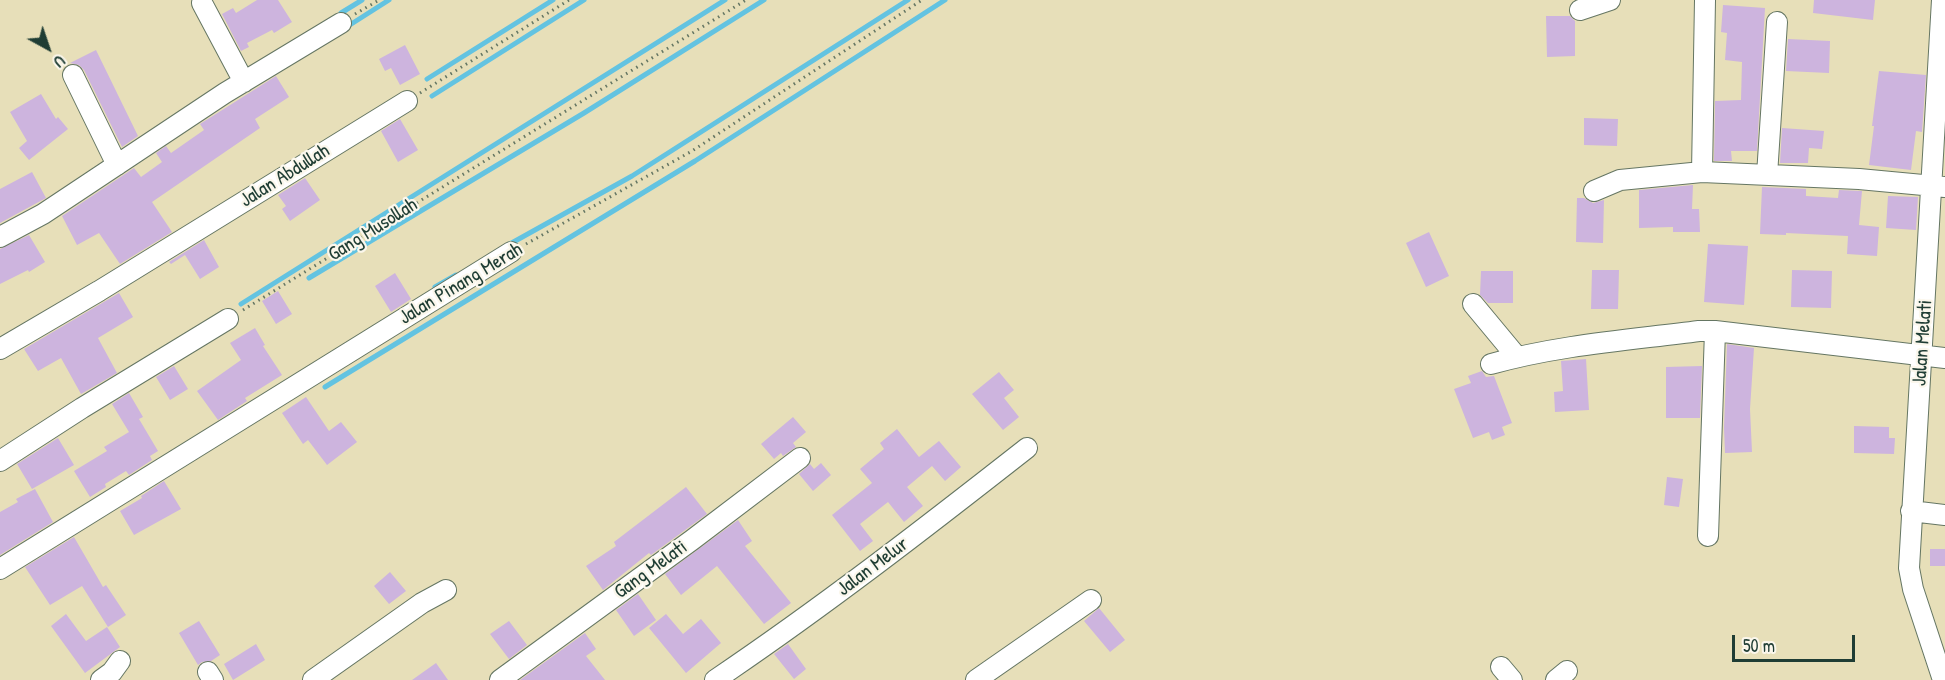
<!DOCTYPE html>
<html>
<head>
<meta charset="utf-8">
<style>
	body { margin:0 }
	#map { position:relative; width:1945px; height:680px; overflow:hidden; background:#e7dfb9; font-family:"Patrick Hand",sans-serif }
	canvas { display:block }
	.north { position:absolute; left:18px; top:18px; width:60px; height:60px; -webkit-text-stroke:4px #fbf7ec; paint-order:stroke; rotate:140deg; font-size:16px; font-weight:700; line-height:24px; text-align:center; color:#1f3d34 }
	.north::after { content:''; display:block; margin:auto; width:21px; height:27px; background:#1f3d34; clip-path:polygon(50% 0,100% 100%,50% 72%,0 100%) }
	.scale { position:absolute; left:1732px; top:635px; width:123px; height:27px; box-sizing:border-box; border:3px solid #1f3d34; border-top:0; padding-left:8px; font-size:18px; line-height:21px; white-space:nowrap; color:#1f3d34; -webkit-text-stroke:4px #fbf7ec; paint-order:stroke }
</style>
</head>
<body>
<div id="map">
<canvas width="1945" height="680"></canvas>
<div class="north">U</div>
<div class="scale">50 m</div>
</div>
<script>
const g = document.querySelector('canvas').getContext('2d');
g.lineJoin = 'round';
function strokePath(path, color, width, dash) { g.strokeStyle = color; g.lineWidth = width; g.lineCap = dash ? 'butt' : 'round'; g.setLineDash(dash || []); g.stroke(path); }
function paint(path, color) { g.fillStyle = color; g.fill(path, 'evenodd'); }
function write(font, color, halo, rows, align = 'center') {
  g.font = font + ' "Patrick Hand",sans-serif'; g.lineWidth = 4.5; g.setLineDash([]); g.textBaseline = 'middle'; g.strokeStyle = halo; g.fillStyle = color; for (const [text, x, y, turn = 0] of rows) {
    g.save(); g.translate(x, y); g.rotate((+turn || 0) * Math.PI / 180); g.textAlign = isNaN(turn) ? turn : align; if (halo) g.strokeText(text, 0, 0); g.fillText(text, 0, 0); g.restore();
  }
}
const stream = new Path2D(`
	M341,13l21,-13
	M345,28l44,-28
	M427,79l126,-79
	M432,96l152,-96
	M508,245l124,-69 276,-176
	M309,278l275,-165 180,-113
	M435,287l21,-12
	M241,304l484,-304
	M325,387l370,-226 250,-161`);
const building = new Path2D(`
	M257,0h21l14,22 -18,11 -2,-3 -25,13 2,4 -8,4 -19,-37 11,-6 3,5z
	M1814,0h61l-2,20 -60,-7z
	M1723,5l42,3 -8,143h-26l1,10h-18l1,-60 26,-1 1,-38 -17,-2 2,-27 -6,-1z
	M1546,16h24l5,5v35l-28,1z
	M1788,39l42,2 -1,32 -43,-2z
	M405,45l15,29 -20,11 -9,-17 -6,3 -6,-12z
	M96,50l42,86 -16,11 -38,-77 -5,-5 -9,-2z
	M1879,71l47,4 -4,57 -6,-1 -5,39 -42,-5 5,-39h-2z
	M276,76l13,21 -34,22 5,9 -108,74 20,30 -52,32 -21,-31 -22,12 -15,-29 72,-48 7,9 21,-15 -6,-9 10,-7 5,7 33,-23 -4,-6z
	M41,94l15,25 2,-2 10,12 -39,31 -10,-12 8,-7 -17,-29z
	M1584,118l34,1 -1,27 -33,-1z
	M400,119l18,31 -20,12 -17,-31z
	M1782,128l42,3 -2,18 -13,-1 -1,15h-28z
	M32,172l14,26 -46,25v-34z
	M305,178l15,22 -30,21 -8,-12 4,-3 -8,-11z
	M1693,185l-1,24h7l1,23h-27v-5l-34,1v-38z
	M1762,187l44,2v7l32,2 1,-8 23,1 -3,34 20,2 -2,29 -30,-2 1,-18 -62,-3v2l-26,-1z
	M1888,196l30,1 -2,33 -30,-2z
	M1577,198h7l9,5 11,-3 -1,43 -27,-1z
	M1429,232l20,44 -23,11 -20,-44z
	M29,235l16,27 -16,10 -1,-2 -28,14v-35z
	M204,240l15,27 -19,12 -15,-24 -14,9 -2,-2z
	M1708,244l40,2 -4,59 -40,-3z
	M1592,270h27l-1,39h-27z
	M1792,270l40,1 -1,37 -40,-1z
	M1481,271h32v32h-25l-8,-8z
	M395,273l16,26 -20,13 -16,-26z
	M278,291l14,23 -16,10 -14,-23z
	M119,293l14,24 -35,21 19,35 -36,21 -20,-36 -23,13 -14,-22z
	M255,328l10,17 -2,1 19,29 -37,23 2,3 -29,19 -21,-29 44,-31 -11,-17z
	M1727,344l27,4 -4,61 2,43 -27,1 -1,-25z
	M1586,359l3,51 -34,2 -1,-20 9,-1 -2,-30z
	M174,366l14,23 -18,11 -14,-23z
	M1702,366l-2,52h-34v-51z
	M1482,371l4,6 8,-1 18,47 -10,4 3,8 -13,5 -3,-8 -16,6 -19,-49 17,-6 -3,-7z
	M999,372l15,18 -10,8 15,19 -16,13 -31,-36z
	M129,393l14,24 -4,2 19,32 -8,5 2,4 -23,15 -3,-4 -21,13 1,3 -16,10 -16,-26 33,-20 -3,-4 25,-15 -17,-28z
	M306,397l23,34 12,-9 16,20 -30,23 -19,-25 -5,4 -21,-31z
	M793,417l13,15 -13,11 3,4 -13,9 -2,-3 -7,6 -13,-15z
	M1854,426l35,1v11h6l-1,16 -40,-1z
	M897,429l22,28 20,-16 22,26 -16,14 -13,-15 -25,21 16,19 -19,16 -16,-20 -28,22 13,17 -13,10 -28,-36 40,-32 -12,-14 24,-20 -4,-6z
	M58,438l16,27 -42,24 -15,-25z
	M821,463l10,12 -18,16 -14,-17 11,-10 4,5z
	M1667,477l16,2 -4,28 -15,-2z
	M164,481l17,28 -47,26 -14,-24 22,-13 -1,-2z
	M686,487l21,27 -56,41 -2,-2 -46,37 -17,-24 30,-20 -2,-4z
	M35,489l18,33 -53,33v-43l18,-10 -2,-3z
	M738,520l14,21 -7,5 46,57 -27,21 -47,-58 -36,29 -16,-21z
	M74,537l29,50 3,-2 20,30 -18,12 -26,-41 -32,19 -25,-38z
	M1930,549h15v17h-15z
	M390,572l16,19 -17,13 -15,-18z
	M638,594l18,26 -22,16 -18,-26z
	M1099,608l26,32 -15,12 -26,-31z
	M66,614l20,27 21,-14 13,20 -35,26 -34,-47z
	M666,614l17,20 18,-15 20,24 -35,30 -37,-45z
	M199,621l21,34 -9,6 -9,1 -4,3 -19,-32z
	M509,621l18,24 -18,14 -19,-25z
	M585,633l11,16 -10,7 19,24h-85z
	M256,644l9,16 -32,20 -9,-16z
	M788,644l18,25 -12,10 -20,-25z
	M436,663l12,17h-36z`);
const path = new Path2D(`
	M355,14l24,-14
	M420,93l149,-93
	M526,244l166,-93 230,-151
	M243,310l503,-310`);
const minor = new Path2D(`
	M1942,0l-33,568 4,21 30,91
	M202,3l42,79
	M1580,10l30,-10
	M73,75l44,90
	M1702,172l3,-172
	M1767,175l10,-153
	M1594,191l26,-11 82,-8 157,7 86,8
	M0,237l43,-23 182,-121 116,-70
	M1473,304l44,53
	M0,349l99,-58 308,-190
	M1491,364c67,-19 139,-24 208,-33h16l230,27
	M0,461l82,-53 146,-89
	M1911,511l34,4
	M1708,536l7,-205
	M0,569l511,-317
	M1501,667l11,13
	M208,672l5,8
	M101,680l11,-8 8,-11
	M313,680l109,-77 24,-13
	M500,680l192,-140 108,-82
	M715,680c108,-73 210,-152 312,-232
	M976,680l115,-80
	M1556,680l11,-9`);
const streetNames = [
	["Jalan Abdullah",285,176,-32],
	["Gang Musollah",373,230,-32],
	["Jalan Pinang Merah",461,284,-31],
	["Jalan Melati",1923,343,-86],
	["Jalan Melur",873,567,-37],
	["Gang Melati",651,570,-36]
];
strokePath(stream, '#63c3e1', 5);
paint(building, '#cdb4de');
strokePath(minor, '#657663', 22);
strokePath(path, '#657663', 3, [1.5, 4.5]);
strokePath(minor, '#fff', 20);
write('20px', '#1f3d34', '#fbf7ec', streetNames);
</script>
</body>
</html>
